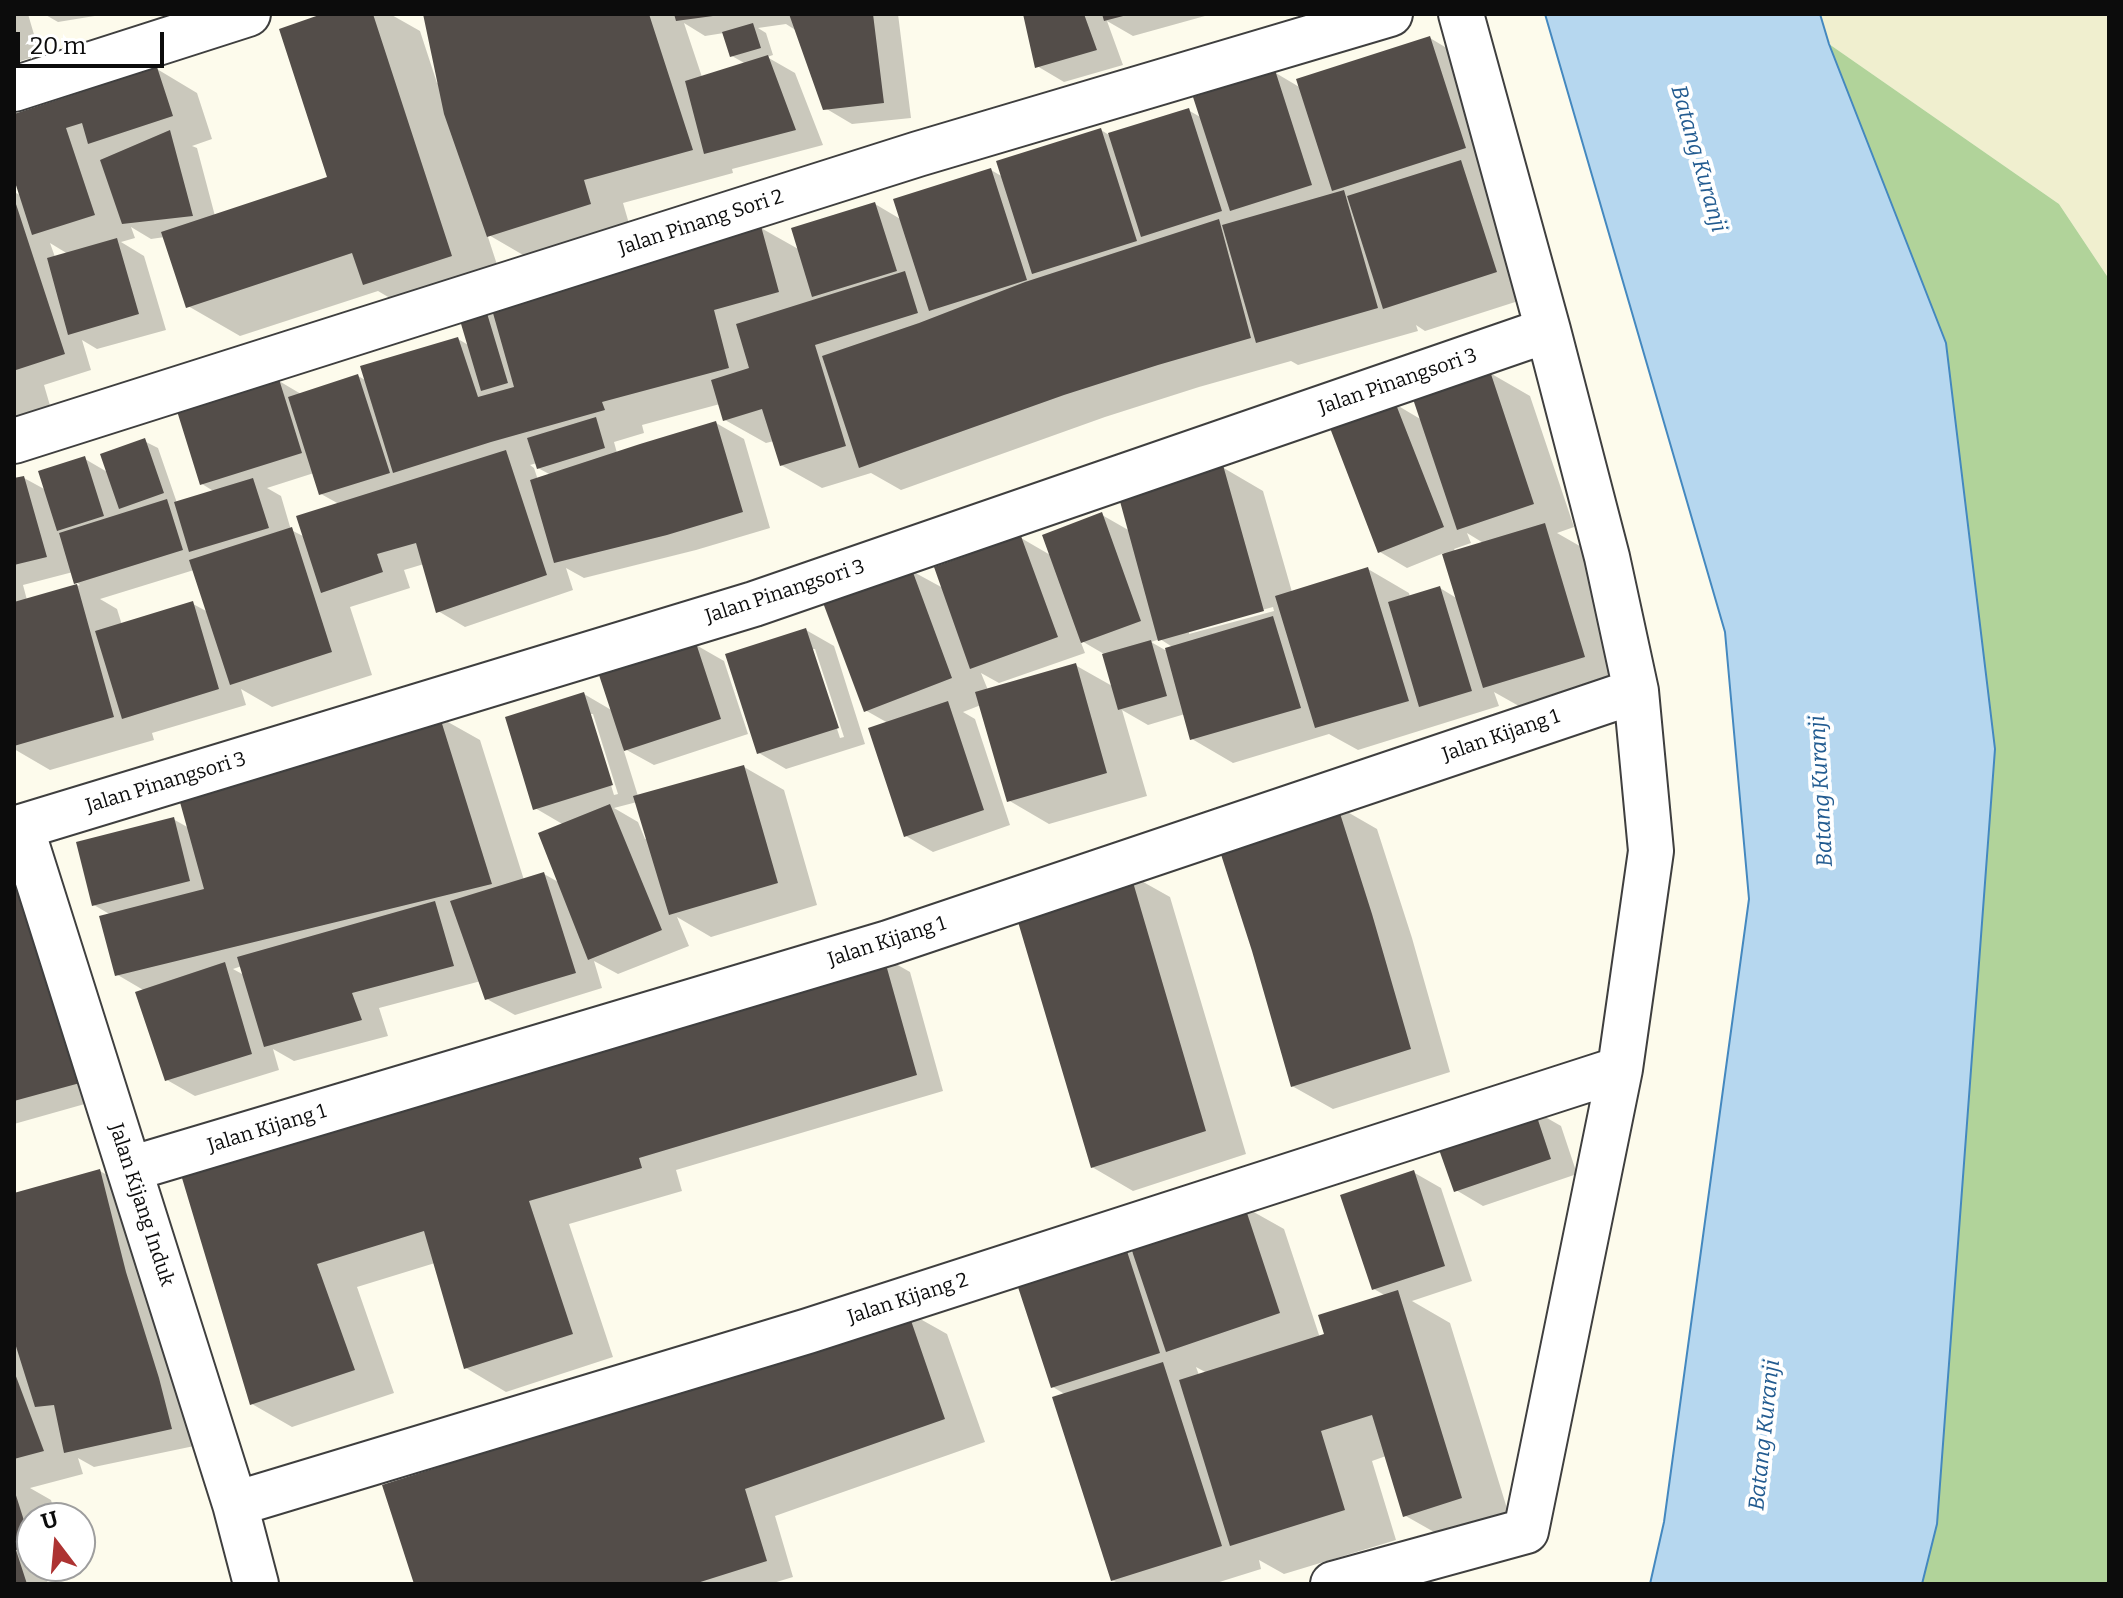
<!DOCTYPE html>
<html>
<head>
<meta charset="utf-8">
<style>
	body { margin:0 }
	#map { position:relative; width:2123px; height:1598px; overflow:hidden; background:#fdfbec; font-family:Bitter,serif }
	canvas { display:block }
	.frame { position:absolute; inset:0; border:16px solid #0c0c0c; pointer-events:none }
	.north { position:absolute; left:16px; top:1502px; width:80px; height:80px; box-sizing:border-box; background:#fff; border:2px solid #9e9e9e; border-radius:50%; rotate:344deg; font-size:22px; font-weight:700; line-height:32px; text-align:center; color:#0c0c0c }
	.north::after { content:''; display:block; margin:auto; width:28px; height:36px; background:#ad3332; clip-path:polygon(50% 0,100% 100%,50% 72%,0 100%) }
	.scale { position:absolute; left:16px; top:32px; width:148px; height:36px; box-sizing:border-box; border:4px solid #0c0c0c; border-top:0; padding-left:10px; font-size:24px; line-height:28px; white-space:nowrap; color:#0c0c0c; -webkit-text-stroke:6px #fff; paint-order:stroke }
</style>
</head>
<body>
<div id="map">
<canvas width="2123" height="1598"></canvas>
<div class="frame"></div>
<div class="north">U</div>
<div class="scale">20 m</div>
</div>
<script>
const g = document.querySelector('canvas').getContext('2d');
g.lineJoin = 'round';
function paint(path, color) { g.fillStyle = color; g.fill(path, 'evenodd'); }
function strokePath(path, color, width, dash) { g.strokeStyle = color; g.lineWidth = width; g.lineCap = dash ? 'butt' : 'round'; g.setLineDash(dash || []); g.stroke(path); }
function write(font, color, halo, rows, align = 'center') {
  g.font = font + ' Bitter,serif'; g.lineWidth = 8; g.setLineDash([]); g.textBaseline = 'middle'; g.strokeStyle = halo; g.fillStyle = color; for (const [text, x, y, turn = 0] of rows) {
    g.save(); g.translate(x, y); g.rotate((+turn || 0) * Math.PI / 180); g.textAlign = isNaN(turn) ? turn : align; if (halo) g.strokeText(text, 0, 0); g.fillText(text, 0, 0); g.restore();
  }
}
const farmland = new Path2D(`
	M1820,14h289v265l-50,-75 -230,-160z`);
const forest = new Path2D(`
	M1829,44l230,160 50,75v1305h-187l15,-60z`);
const water = new Path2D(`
	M1545,14h275l9,30 117,299 49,406 -58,775 -15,60h-272l14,-62 85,-623 -24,-267z`);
const shadow = new Path2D(`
	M14,14h14l12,41 -26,8z
	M44,14h63l-49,8z
	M329,14h61l30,17 17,52 3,-1 -15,-68h473l13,104 -59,6 -27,-16 -28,-77 -11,-7 -28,4 8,5 7,22 -6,2 28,16 28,72 -91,24 1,4 -110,30 7,24 -100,32 -43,-25 17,52 -87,28 -39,-23 -138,45 -52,-30 -23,-69 -14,2 -20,-12 4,11 -14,4 23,14 22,74 -69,19 -15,-9 9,30 -47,15 7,24 -37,11v-228l8,4 -8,-23v-57l143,-47 40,24 15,46 -20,7 5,2 18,68 115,-38zM684,23l21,13 19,-3 8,23 14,8 -44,13zM50,243l18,11 -13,3z
	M1025,14h179l1,2 -72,20 -26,-15 16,44 -59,17 -27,-16z
	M1430,38l40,24 67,233 -112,36 -9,-6 2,6 -120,34 -7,-4 -92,26 -94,30 -204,73 -30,-17 -49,15 -41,-23 -7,-24 -8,2 -41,-23 -5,-16 -78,21 2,8 -30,9 3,11 99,-30 28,16 26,89 -74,22 -112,28 -18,-10 7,22 -108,37 -27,-16 -14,-47 -20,6 6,18 -60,19 22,68 -100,32 -31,-18 5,16 -94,28 2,7 -104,30 -36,-21v-269l10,-2 22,12 39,-31 24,14 35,-32 14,7 19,55 38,-11 -13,-8 77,-103 22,13 57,-18 9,5 91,-42 12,7 -11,-37 302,-81 39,22 75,-46 27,16 89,-50 12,7 98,-47 8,5 79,-25 14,8 72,-46 27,16zM537,463l1,5 13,7 -13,5 -4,-12 -4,-3zM314,473l7,21 18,10 -34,33 -14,-7 -10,-34 -14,-8zM194,570l14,42 -15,-8 -71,21 -5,-16 -17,-10zM73,572l3,10 4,3 -53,15 -4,-15z
	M1490,373l40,23 44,131 -17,6 28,16 39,131 -98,30 -32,-18 5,14 -141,44 -29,-16 -96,29 -41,-24 -7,-25 -37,11 -26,-15 25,86 -98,28 -41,-24 -27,-95 -18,7 12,7 35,106 -77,27 -27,-16 -18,-113 -23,-13 45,-140 33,18 78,-50 31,18 50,-41 28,16 92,-64 41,24 29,101 76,-23 41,24 1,5 30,-10 18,11 -14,-46 -37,15 -27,-16 15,-148 27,16zM1467,533l18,11 -29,8 -2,-3 17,-6zM1273,607l1,4 -85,23v-4zM1160,639l14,9 -9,2 -14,-8zM1080,640l24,14 10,33 -39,-22 -87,25 -7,-17 18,10 86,-30z
	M806,630l28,16 31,98 -79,25 -27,-16zM811,649h4l29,88 -4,1z
	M696,645l28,16 24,73 -94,31 -31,-17 15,48 106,-29 40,23 33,115 -106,32 -34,-20 12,29 -71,28 -24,-13 8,27 -87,27 -28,-16 -6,-18 -102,27 9,28 -94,25 -21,-12 6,21 -84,26 -28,-16 -22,-89 -29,-17 -5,-59 -17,-10 79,-86 16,9 250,-111 41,23 44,140 20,-6 16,9 4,-58 -29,-17 49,-114 29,17zM589,714h4l25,80 -4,1zM637,802l11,36 -3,1 -7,-17 -24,-14zM242,966l2,9 -11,-6z
	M1337,806l40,23 35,109 38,134 -117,37 -41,-23z
	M1129,874l41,23 76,257 -113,37 -41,-24z
	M14,954l92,144 -92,26z
	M882,956l28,16 33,119 -267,79 6,21 -113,33 44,133 -107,35 -40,-24 -31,-105 -78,24 37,106 -102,34 -40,-23 -71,-234z
	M1533,1110l28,16 16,48 -94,32 -27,-16z
	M100,1171l40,23 59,251 -105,22 -16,-9 5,16 -53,14 21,12 5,18h-24v48h39l1,4 -26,6 2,8h-34v-244l3,2 -3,-10v-137z
	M1413,1172l28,16 31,93 -60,20 38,22 63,205 -56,17 -53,-30 -18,-59 -14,5 24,79 -112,34 -25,-14 2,9 -48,15h-93l-8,-4 -46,-185 -13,-8 71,-139 11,6 108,-48 41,23 36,109 66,-42 -12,-7zM1196,1367l11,6 -8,2z
	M906,1311l41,23 38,108 -210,74 18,61 -23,7h-354l74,-131z`);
const building = new Path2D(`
	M322,14h51l79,242 -89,29 -11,-32 -166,55 -25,-76 166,-55 -48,-148z
	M423,14h226l44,136 -109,30 7,24 -104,33 -43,-123z
	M674,14h38l1,2 -37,5z
	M789,14h84l11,89 -61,7z
	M1023,14h61l13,36 -62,18z
	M1102,14h25v1l-23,6z
	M753,23l8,25 -31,9 -8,-25z
	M1430,36l36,112 -134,43 -36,-112z
	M768,55l28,75 -92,24 -19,-73z
	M157,67l16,49 -85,28 -6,-21 -16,5 29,87 -63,20 -18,-56v-65z
	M1275,70l37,115 -82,26 -37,-114z
	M1189,108l33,103 -81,26 -33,-104z
	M1101,128l36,113 -105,33 -36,-113z
	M170,130l23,86 -71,8 -22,-64z
	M1461,160l36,112 -114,37 -36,-113z
	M991,168l36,112 -98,31 -36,-112z
	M1344,190l34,118 -122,35 -34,-118z
	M15,201l50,153 -49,16 -2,-5z
	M875,202l22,69 -85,26 -21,-69z
	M1219,219l32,119 -93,27 -94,30 -205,73 -37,-112 97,-33 106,-41z
	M761,226l18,66 -65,18 15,58 -127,34 3,8 -114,32 -98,31 -33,-107 98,-29 20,60 36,-10 -25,-88z
	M117,238l22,76 -71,21 -21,-77z
	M905,271l13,42 -103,32 31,101 -66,20 -18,-57 -39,12 -12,-41 38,-12 -13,-44z
	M483,300l25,83 -27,8 -25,-84z
	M1490,371l44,133 -77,26 -45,-134z
	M358,374l32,99 -71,22 -31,-98z
	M279,379l23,74 -102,32 -23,-74z
	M1395,402l49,125 -66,26 -48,-125z
	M596,417l9,31 -68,21 -10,-31z
	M716,421l27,91 -76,23 -113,28 -24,-83 110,-36z
	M145,438l19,55 -45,16 -19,-55z
	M506,450l41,125 -111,38 -20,-70 -39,11 6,18 -62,21 -25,-77z
	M85,456l19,60 -47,15 -19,-60z
	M1223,465l41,146 -106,30 -40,-147z
	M24,476l23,81 -33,8v-87z
	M253,478l16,50 -80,24 -15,-50z
	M167,499l16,51 -109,34 -15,-51z
	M1102,512l39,109 -60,22 -39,-108z
	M1545,523l40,134 -102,31 -41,-134z
	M292,527l40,125 -102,33 -41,-125z
	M1021,536l37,101 -88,32 -36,-102z
	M911,567l41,111 -88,34 -42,-112z
	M1368,567l41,134 -94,27 -40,-132z
	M77,584l37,133 -100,29v-144z
	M1440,586l32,105 -53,16 -31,-105z
	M193,601l26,88 -97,30 -27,-88z
	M1273,616l28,92 -111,32 -25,-92z
	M806,628l33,100 -82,26 -32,-100z
	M1151,640l16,56 -49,14 -16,-56z
	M696,643l25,76 -97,32 -25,-76z
	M1076,663l31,110 -100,29 -32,-110z
	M584,692l29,93 -80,25 -28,-93z
	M948,701l36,109 -80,27 -36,-109z
	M439,714l53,170 -377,92 -16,-60 105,-27 -26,-94z
	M744,765l34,118 -109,32 -36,-119z
	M610,804l52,126 -74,30 -50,-127z
	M1337,804l35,110 39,135 -120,38 -39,-136 -35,-109z
	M174,817l16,64 -98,25 -16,-64z
	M14,860l66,223 -66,18z
	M544,872l32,101 -91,27 -35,-99z
	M1130,872l76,259 -115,37 -78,-263z
	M435,901l19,65 -102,27 10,27 -98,27 -27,-90z
	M883,954l34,121 -278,83 3,10 -113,33 44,133 -109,35 -40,-138 -107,33 38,106 -105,35 -71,-237z
	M225,962l27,92 -87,27 -30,-89z
	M1534,1108l17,51 -97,33 -18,-51z
	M100,1169l26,103 33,106 13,51 -108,24 -10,-48 -19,2 -21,-67v-147z
	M1414,1170l31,96 -73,24 -32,-95z
	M1244,1204l36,109 -114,39 -37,-110z
	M1125,1245l35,108 -109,35 -35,-107z
	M1398,1290l64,208 -59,19 -31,-102 -51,16 24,79 -115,36 -51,-166 145,-46 -6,-19z
	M907,1309l38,110 -200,70 22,72 -73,23h-280l-32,-99 107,-34 108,-39z
	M1163,1362l59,184 -111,35 -59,-184z
	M14,1371l30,80 -30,8z
	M14,1489l18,57 -16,4 11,34h-13z`);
const minor = new Path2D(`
	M1461,14l87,316 59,227 29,134 15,160 -31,218
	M14,89l234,-75
	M14,441l904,-287 472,-140
	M21,827l214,677 21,80
	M14,829l740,-225 794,-274
	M130,1169l758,-226 748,-252
	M235,1504l573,-173 812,-262 -94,462 -193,53`);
const streetNames = [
	["Jalan Pinang Sori 2",701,223,-18],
	["Jalan Pinangsori 3",1398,382,-19],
	["Jalan Pinangsori 3",785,592,-18],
	["Jalan Kijang 1",1501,736,-19],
	["Jalan Pinangsori 3",166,783,-17],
	["Jalan Kijang 1",887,942,-18],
	["Jalan Kijang 1",267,1129,-17],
	["Jalan Kijang Induk",141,1205,72],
	["Jalan Kijang 2",908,1299,-18]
];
const waterNames = [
	["Batang Kuranji",1698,159,74],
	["Batang Kuranji",1822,791,-93],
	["Batang Kuranji",1765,1435,-84]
];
paint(farmland, '#f0efcf');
paint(forest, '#b1d39a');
paint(water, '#b6d7ef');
strokePath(water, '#4488bf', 2);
paint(shadow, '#0003');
paint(building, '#534d49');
strokePath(minor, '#3f3f3f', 48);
strokePath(minor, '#fff', 44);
write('20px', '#0c0c0c', '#fff', streetNames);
write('italic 22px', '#225b90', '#fff', waterNames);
</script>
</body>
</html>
